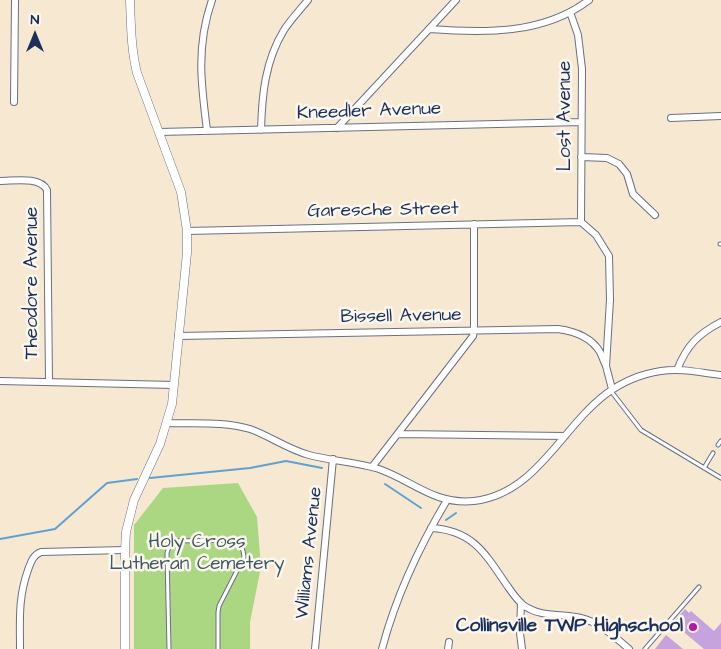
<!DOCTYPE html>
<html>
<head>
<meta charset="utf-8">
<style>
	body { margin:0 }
	#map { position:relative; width:721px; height:649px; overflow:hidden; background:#f7e8d2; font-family:"Architects Daughter",sans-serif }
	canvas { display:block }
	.north { position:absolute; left:10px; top:10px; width:50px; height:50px; -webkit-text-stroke:4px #fbf7ec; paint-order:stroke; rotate:0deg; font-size:14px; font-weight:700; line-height:20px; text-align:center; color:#1b2f5e }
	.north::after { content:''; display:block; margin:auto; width:18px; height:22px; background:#1b2f5e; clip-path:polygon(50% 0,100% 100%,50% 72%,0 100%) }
</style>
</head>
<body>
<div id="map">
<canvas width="721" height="649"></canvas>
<div class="north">N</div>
</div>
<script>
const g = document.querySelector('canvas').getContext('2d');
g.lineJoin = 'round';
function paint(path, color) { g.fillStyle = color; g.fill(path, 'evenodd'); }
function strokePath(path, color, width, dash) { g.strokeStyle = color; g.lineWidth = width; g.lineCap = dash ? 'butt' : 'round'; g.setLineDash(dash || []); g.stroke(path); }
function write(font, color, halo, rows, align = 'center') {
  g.font = font + ' "Architects Daughter",sans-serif'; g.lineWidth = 5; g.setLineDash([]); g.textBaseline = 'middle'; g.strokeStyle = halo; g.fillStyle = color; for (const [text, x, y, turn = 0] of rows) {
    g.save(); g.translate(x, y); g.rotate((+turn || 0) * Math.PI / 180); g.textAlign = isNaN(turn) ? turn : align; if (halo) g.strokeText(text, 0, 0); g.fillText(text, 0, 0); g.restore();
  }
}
const green = new Path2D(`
	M238,483l19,34 4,50 -11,55v27h-116v-124l29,-37z`);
const stream = new Path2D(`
	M150,478l100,-10 36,-7 36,7
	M385,484l36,24
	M446,520l10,-7
	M0,539l55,-10 52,-46 30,-4`);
const building = new Path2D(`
	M685,609l4,4 2,-2 23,20 7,-8v26h-17l-31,-26z
	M666,635l17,14h-28z`);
const service = new Path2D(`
	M720,244h1
	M611,391l30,39 80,48
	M718,445l3,-4
	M704,468l9,-15
	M169,649l-2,-96 3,-9 6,-3 56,-1c9,4 11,7 12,17l-25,49 -1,6v37
	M645,649l54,-62`);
const minor = new Path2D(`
	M570,12l8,23 4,34 -1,153
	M429,29c54,4 114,6 160,-29
	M14,102l1,-102
	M671,118l50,-2
	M337,128l119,-128
	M207,130c-6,-46 -11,-84 5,-130
	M261,130c1,-35 4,-69 23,-100 7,-11 16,-20 24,-30
	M159,132l422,-10
	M581,157l26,1 12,6 8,10 6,20 22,21
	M0,181c14,0 40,-5 47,9l2,192
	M581,222l15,13 13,21 1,44 -4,66 6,23
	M187,231l394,-9
	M178,336l380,-7c15,2 33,8 42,23 2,4 4,10 6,14
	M677,370c10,-25 21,-36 44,-48
	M0,381l174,4
	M167,423c27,1 57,-2 83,6 20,7 37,20 59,26 23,6 47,7 70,14 34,12 55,36 95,32 62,-7 87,-73 132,-107 16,-12 35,-20 55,-23 21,-3 40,2 60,4
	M398,434l167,2
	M372,467l101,-131 1,-6v-106
	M431,528c41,2 54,25 75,56 5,7 10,15 17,21 18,13 38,8 58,13 18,4 35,20 48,31
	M521,603l-1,30 2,16
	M20,649c0,-29 -2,-51 8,-79 3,-8 5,-15 13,-18l84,-2
	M315,649l18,-190
	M382,649c14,-53 37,-102 65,-149
	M448,649l1,-7`);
const tertiary = new Path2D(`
	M125,649v-99l1,-18 8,-32 26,-56 12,-40 15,-151v-22l-6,-39 -44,-119c-6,-24 -6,-48 -7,-73`);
const markers = [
	[693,627,5,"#b5179e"]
];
const streetNames = [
	["Kneedler Avenue",369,112,-2],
	["Lost Avenue",566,116,-90],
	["Garesche Street",383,211,-1],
	["Theodore Avenue",33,283,-90],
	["Bissell Avenue",401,317,-1],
	["Williams Avenue",310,553,-84]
];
const parkNames = [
	["Holy Cross",197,543],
	["Lutheran Cemetery",197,565]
];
const poiNames = [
	["Collinsville TWP Highschool",683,627]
];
paint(green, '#acd782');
strokePath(stream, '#5ea2d3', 2);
paint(building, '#c6a3dc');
strokePath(service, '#687087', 5);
strokePath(minor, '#687087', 8);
strokePath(tertiary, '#687087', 9);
strokePath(service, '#fff', 3);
strokePath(minor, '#fff', 6);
strokePath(tertiary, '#fff', 8);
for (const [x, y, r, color] of markers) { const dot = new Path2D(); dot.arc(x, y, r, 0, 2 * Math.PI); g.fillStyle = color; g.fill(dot); strokePath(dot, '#fbf7ec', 2); }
write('19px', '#1b2f5e', '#fbf7ec', streetNames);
write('19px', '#3f5967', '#fbf7ec', parkNames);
write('bold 19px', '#1b2f5e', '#fbf7ec', poiNames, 'right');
</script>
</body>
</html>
